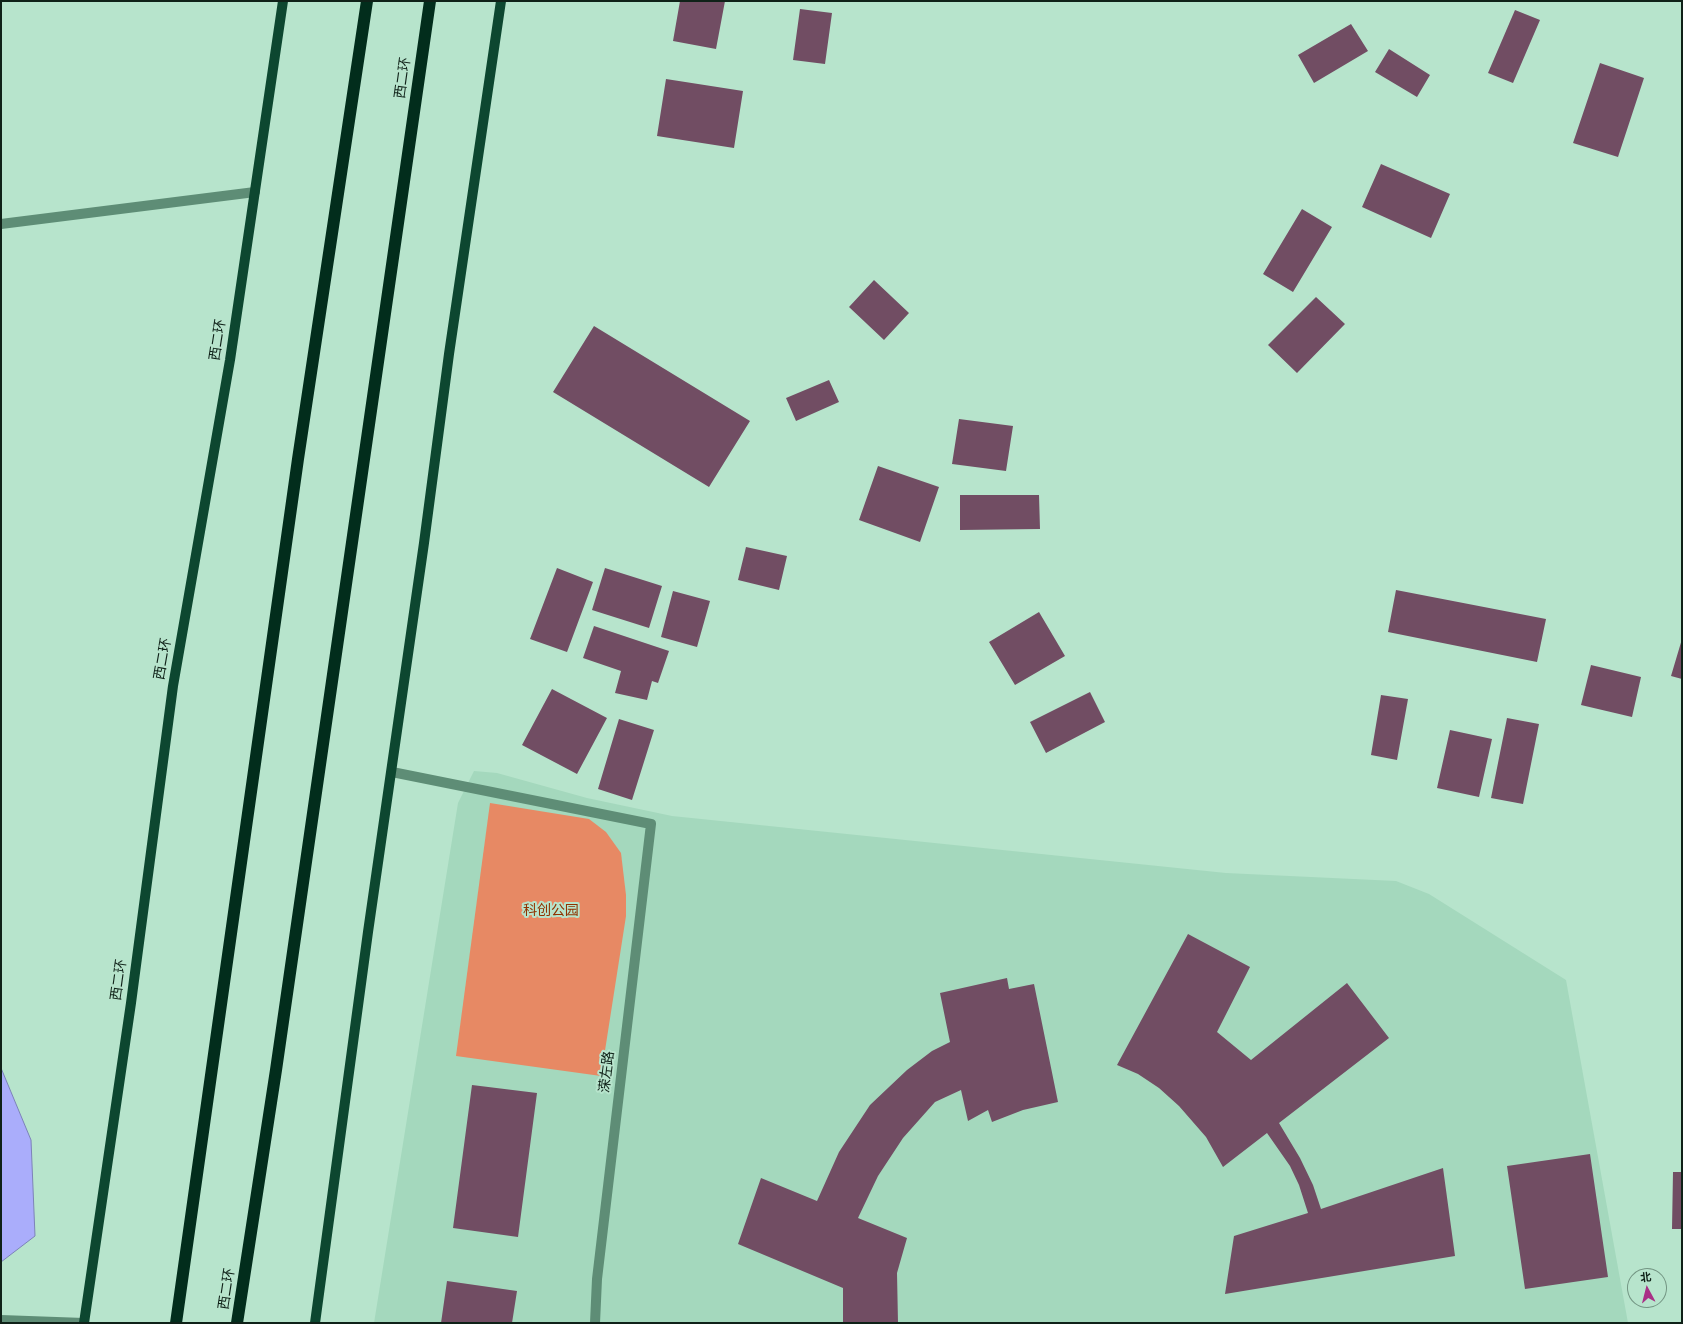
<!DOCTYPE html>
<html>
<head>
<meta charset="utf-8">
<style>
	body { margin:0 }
	#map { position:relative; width:1683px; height:1324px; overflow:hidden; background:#b7e4cc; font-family:"IBM Plex Sans","Noto Sans SC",sans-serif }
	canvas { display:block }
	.frame { position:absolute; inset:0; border:2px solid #0f2118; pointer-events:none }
	.north { position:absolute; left:1627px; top:1268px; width:40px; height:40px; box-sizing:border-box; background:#b7e4cc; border:1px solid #749684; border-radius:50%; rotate:353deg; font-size:11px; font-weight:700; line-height:16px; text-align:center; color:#0f2118 }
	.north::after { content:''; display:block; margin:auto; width:14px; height:18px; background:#a93086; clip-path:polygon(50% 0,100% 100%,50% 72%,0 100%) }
</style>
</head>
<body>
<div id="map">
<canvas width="1683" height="1324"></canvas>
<div class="frame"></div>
<div class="north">北</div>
</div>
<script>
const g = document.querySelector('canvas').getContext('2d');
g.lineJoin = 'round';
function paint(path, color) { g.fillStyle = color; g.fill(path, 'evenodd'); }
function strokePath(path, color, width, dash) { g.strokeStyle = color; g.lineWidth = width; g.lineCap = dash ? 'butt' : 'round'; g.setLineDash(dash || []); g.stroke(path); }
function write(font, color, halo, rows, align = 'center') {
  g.font = font + ' "IBM Plex Sans","Noto Sans SC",sans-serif'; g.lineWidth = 4; g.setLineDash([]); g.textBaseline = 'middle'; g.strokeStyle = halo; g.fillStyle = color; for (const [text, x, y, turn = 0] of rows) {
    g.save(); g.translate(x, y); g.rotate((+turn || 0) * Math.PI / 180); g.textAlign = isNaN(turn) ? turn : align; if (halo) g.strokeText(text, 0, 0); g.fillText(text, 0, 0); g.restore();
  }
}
const built = new Path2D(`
	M474,771l23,2 90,25 85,18 554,57 170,8 33,13 137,86 62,343h-1254l84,-520z`);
const green = new Path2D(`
	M490,803l99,16 17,13 15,21 5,42v21l-25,160 -145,-20z`);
const water = new Path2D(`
	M1,1068l30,72 4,96 -34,26z`);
const building = new Path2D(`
	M680,1h45l-9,48 -43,-8z
	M800,9l32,4 -7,51 -32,-4z
	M1515,10l25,10 -27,63 -25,-10z
	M1351,24l17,27 -54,32 -16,-28z
	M1389,49l41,26 -13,22 -42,-25z
	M1600,63l44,15 -26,79 -45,-14z
	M666,79l77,12 -9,57 -77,-12z
	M1381,164l69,30 -19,44 -69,-31z
	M1302,209l30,18 -39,65 -30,-18z
	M874,280l35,33 -25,27 -35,-33z
	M1316,297l29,27 -48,49 -29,-28z
	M594,326l156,95 -41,66 -156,-95z
	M829,380l10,22 -43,19 -10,-23z
	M959,419l54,7 -7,45 -54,-7z
	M878,466l61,21 -19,55 -61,-22z
	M960,495h79l1,34 -80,1z
	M746,547l41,9 -8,34 -41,-10z
	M557,568l36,14 -26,70 -37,-13z
	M605,568l57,18 -13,42 -57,-18z
	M1396,590l150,29 -9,43 -149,-30z
	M673,591l37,10 -13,46 -36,-10z
	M1039,612l26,44 -50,29 -26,-43z
	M594,626l75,25 -11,32 -6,-2 -5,19 -32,-7 6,-22 -38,-13z
	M1682,639v40l-11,-3z
	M1591,665l50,12 -9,40 -51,-12z
	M552,689l55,29 -30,56 -55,-29z
	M1090,692l15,30 -59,31 -16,-31z
	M1381,695l27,4 -11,61 -26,-5z
	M1507,718l32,6 -16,80 -32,-6z
	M619,719l35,11 -22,70 -34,-11z
	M1450,730l42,9 -13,58 -42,-9z
	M1188,934l62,33 -33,65 34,28 96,-77 42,55 -110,85 21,35 13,27 8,24 122,-41 12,88 -230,38 9,-58 74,-23 -9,-28 -9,-19 -23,-33 -44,34 -17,-30 -27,-31 -20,-18 -21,-14 -21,-9z
	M1007,978l2,11 25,-5 24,118 -35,8 -31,12 -4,-12 -20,11 -7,-31 -26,12 -32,36 -25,38 -20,42 49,20 -10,35 1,50h-55v-35l-105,-44 23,-66 56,23 22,-49 31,-47 37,-35 25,-19 18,-9 -10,-49z
	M472,1085l65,8 -19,144 -65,-9z
	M1590,1154l18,123 -83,12 -18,-123z
	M1673,1172h9v57h-10z
	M447,1281l70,10 -5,32h-71z`);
const minor = new Path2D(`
	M1,224l254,-32
	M392,772l259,52 -54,455 -2,44
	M1,1320l83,3`);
const major = new Path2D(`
	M84,1323l47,-320 42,-317 57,-326 53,-359
	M315,1323l53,-391 56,-389 25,-189 52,-353`);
const highway = new Path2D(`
	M176,1323l122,-864 69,-458
	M237,1323l39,-253 154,-1069`);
const streetNames = [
	["西二环",403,78,-82],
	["西二环",218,340,-81],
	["西二环",163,659,-80],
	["西二环",119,980,-82],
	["溁左路",607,1072,-83],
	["西二环",227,1289,-81]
];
const parkNames = [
	["科创公园",551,911]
];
paint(built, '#a4d8bd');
paint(green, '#e78964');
paint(water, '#aaadfb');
strokePath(water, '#7c83b7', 1);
paint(building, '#714d63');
strokePath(minor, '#5e8d76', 10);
strokePath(major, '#0d4730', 10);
strokePath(highway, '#022d1c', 12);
write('14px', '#0f2118', '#b7e4cc', streetNames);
write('14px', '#8f3302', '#b7e4cc', parkNames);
</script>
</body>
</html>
